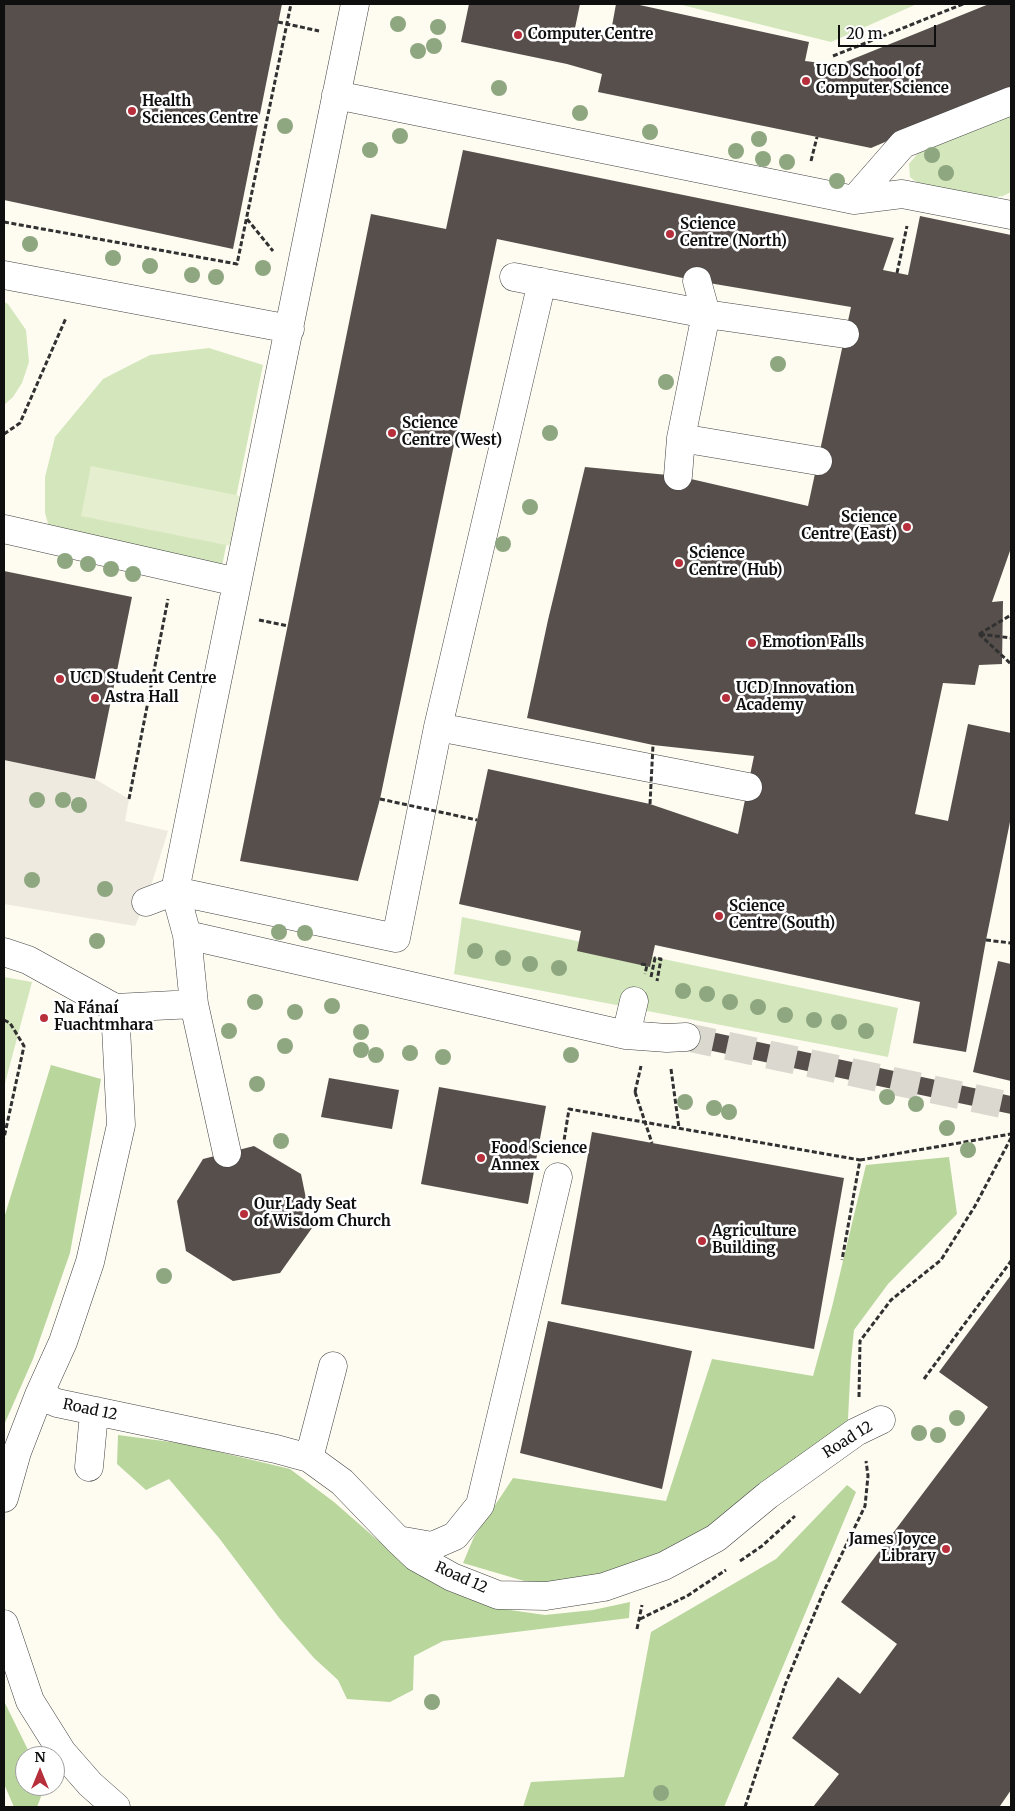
<!DOCTYPE html>
<html>
<head>
<meta charset="utf-8">
<style>
	body { margin:0 }
	#map { position:relative; width:1015px; height:1811px; overflow:hidden; background:#fefbf1; font-family:Merriweather,serif }
	canvas { display:block }
	.frame { position:absolute; inset:0; border:5px solid #0f0f0f; pointer-events:none }
	.north { position:absolute; left:15px; top:1746px; width:50px; height:50px; box-sizing:border-box; background:#fff; border:1px solid #9f9f9f; border-radius:50%; rotate:0deg; font-size:14px; font-weight:700; line-height:20px; text-align:center; color:#0f0f0f }
	.north::after { content:''; display:block; margin:auto; width:18px; height:22px; background:#b62f3b; clip-path:polygon(50% 0,100% 100%,50% 72%,0 100%) }
	.scale { position:absolute; left:838px; top:25px; width:98px; height:22px; box-sizing:border-box; border:2px solid #0f0f0f; border-top:0; padding-left:6px; font-size:15px; line-height:18px; white-space:nowrap; color:#0f0f0f; -webkit-text-stroke:4px #fff; paint-order:stroke }
</style>
</head>
<body>
<div id="map">
<canvas width="1015" height="1811"></canvas>
<div class="frame"></div>
<div class="north">N</div>
<div class="scale">20 m</div>
</div>
<script>
const g = document.querySelector('canvas').getContext('2d');
g.lineJoin = 'round';
function paint(path, color) { g.fillStyle = color; g.fill(path, 'evenodd'); }
function strokePath(path, color, width, dash) { g.strokeStyle = color; g.lineWidth = width; g.lineCap = dash ? 'butt' : 'round'; g.setLineDash(dash || []); g.stroke(path); }
function write(font, color, halo, rows, align = 'center') {
  g.font = font + ' Merriweather,serif'; g.lineWidth = 5; g.setLineDash([]); g.textBaseline = 'middle'; g.strokeStyle = halo; g.fillStyle = color; for (const [text, x, y, turn = 0] of rows) {
    g.save(); g.translate(x, y); g.rotate((+turn || 0) * Math.PI / 180); g.textAlign = isNaN(turn) ? turn : align; if (halo) g.strokeText(text, 0, 0); g.fillText(text, 0, 0); g.restore();
  }
}
const green = new Path2D(`
	M678,4h239l-86,38z
	M1011,114v78l-8,4 -22,3 -58,-12 -13,-10 -1,-13 19,-23z
	M4,302l4,2 18,26 3,32 -7,21 -9,14 -9,8z
	M209,348l54,17 -41,201 -172,-35 -5,-18v-36l10,-40 48,-58 47,-24z
	M462,917l436,91 -10,49 -434,-83z
	M4,977l28,5 -28,105z`);
const forest = new Path2D(`
	M51,1065l50,14 -31,174 -37,106 -29,66v-207z
	M949,1157l8,57 -69,70 -34,46 -3,30 -4,78 -158,107 -59,20 -82,23 -85,-25 11,-26 39,-59 153,23 46,-142 101,17 19,-69 34,-142z
	M118,1435l68,9 104,25 44,33 64,56 48,32 50,18 49,7 48,-5 37,-8 -1,16 -186,23 -29,15 -1,34 -23,12 -43,-3 -9,-19 -24,-22 -34,-39 -61,-81 -50,-59 -23,11 -29,-26z
	M847,1485l9,7 -132,315h-201l8,-25 93,-5 27,-145 125,-73z
	M4,1701l27,55h-6v30h20l-8,21h-23l-10,-23z`);
const pitch = new Path2D(`
	M91,466l150,30 -10,50 -150,-30z`);
const plaza = new Path2D(`
	M4,760l91,19 34,20 -4,22 43,10 -22,71 -11,24 -131,-22z`);
const building = new Path2D(`
	M4,4h278l-49,245 -229,-49z
	M469,4h111l-5,24 35,9 6,-33h19l174,38 -4,19 33,4 151,-61h22v84l-140,60 -273,-56 4,-18 -35,-10 -106,-22z
	M463,150l431,88 -11,32 25,5 12,-59 91,19v313l-19,54 11,-1 -1,63 -23,1 -4,20 -32,-2 -28,131 33,7 20,-97 43,9v84l-25,123 -20,112 -53,-9 7,-41 -265,-57 -5,22 -73,-16 4,-20 -122,-27 29,-135 162,35 88,30 16,-78 -101,-11 -126,-27 21,-98 37,-153 93,9 130,30 43,-199 -154,-26 -200,-42 -117,560 -22,82 -118,-20 131,-647 75,15z
	M4,571l128,26 -37,182 -91,-19z
	M998,961l13,3v117l-38,-9z
	M688,1027l323,69v18l-327,-69z
	M329,1078l70,12 -7,39 -71,-12z
	M439,1087l107,19 -18,98 -107,-20z
	M592,1132l252,46 -30,171 -253,-45z
	M254,1146l47,28 11,54 -32,45 -47,8 -47,-30 -9,-50 26,-42z
	M1011,1275v515l-11,16 1,1h-188l26,-33 -47,-36 46,-61 22,17 37,-50 -56,-42 147,-195 -49,-35z
	M548,1321l144,30 -30,138 -142,-36z`);
const minorTunnel = new Path2D(`
	M686,1037l325,69`);
const path = new Path2D(`
	M278,22l41,9
	M833,56l130,-52
	M811,161l6,-24
	M247,219l26,32
	M4,222l233,42 54,-260
	M897,273l10,-47
	M4,434l16,-11 46,-105
	M259,620l29,6
	M979,634l32,30
	M979,634l32,-19
	M980,634l31,4
	M129,799l39,-200
	M986,940l25,3
	M641,964l6,1 -2,9
	M651,977l4,-19 6,1 -4,22
	M4,1020l6,3 14,23 -20,92
	M671,1069l8,59
	M635,1092l6,-26
	M563,1147l6,-38 291,51 -18,100
	M860,1160l151,-26
	M924,1379l87,-118
	M859,1397l1,-56 31,-41 50,-40 34,-54 36,-68
	M740,1561l22,-15 33,-30
	M640,1619l47,-23 39,-26
	M637,1629l5,-24
	M745,1807l40,-122 38,-92 42,-87 3,-30 -2,-15`);
const minor = new Path2D(`
	M355,4c-61,295 -121,591 -180,887l221,47 42,-211 104,-445
	M336,95l518,105 48,-6 109,21
	M854,200l49,-56 108,-43
	M4,275l286,54
	M514,277l192,37 139,20
	M681,438l137,23
	M678,476l3,-38 25,-124 -9,-33
	M4,529l233,53
	M438,727l310,60
	M146,902l29,-11 12,44
	M4,952l24,8 87,48
	M194,1004l33,149
	M115,1008l79,-4 -7,-69 439,100 41,3 19,-1
	M626,1035l8,-34
	M39,1395l18,8 219,46 33,9 33,24 56,58 18,17 36,20 46,18 48,1 58,-9 60,-21 52,-28 52,-43 88,-63 25,-12
	M309,1458l24,-92
	M89,1467l4,-43 3,-13
	M4,1498l13,-46 22,-57 24,-53 27,-80 31,-137 -6,-117
	M398,1540l34,6 23,-10 25,-31 78,-328
	M4,1624l26,77 32,51 28,32 26,23`);
const pathBridge = new Path2D(`
	M380,799l97,21
	M650,804l3,-59
	M635,1092l17,51`);
const trees = [
	[398,24],
	[438,27],
	[434,46],
	[418,51],
	[499,88],
	[580,113],
	[285,126],
	[650,132],
	[400,136],
	[759,139],
	[370,150],
	[736,151],
	[932,155],
	[763,159],
	[787,162],
	[946,173],
	[837,181],
	[30,244],
	[113,258],
	[150,266],
	[263,268],
	[192,275],
	[216,277],
	[778,364],
	[666,382],
	[550,433],
	[530,507],
	[503,544],
	[65,561],
	[88,564],
	[111,569],
	[133,574],
	[37,800],
	[63,800],
	[79,805],
	[32,880],
	[105,889],
	[279,932],
	[305,933],
	[97,941],
	[475,951],
	[503,958],
	[530,964],
	[559,968],
	[683,991],
	[707,994],
	[255,1002],
	[730,1002],
	[332,1006],
	[758,1007],
	[295,1012],
	[785,1015],
	[814,1020],
	[839,1022],
	[229,1031],
	[866,1031],
	[361,1032],
	[285,1046],
	[361,1050],
	[410,1053],
	[376,1055],
	[571,1055],
	[443,1057],
	[257,1084],
	[887,1097],
	[685,1102],
	[916,1104],
	[714,1108],
	[729,1112],
	[947,1128],
	[281,1141],
	[968,1150],
	[164,1276],
	[957,1418],
	[919,1433],
	[938,1435],
	[432,1702],
	[661,1793]
];
const markers = [
	[518,35,5,"#b62f3b"],
	[806,81,5,"#b62f3b"],
	[132,111,5,"#b62f3b"],
	[670,234,5,"#b62f3b"],
	[392,433,5,"#b62f3b"],
	[907,527,5,"#b62f3b"],
	[679,563,5,"#b62f3b"],
	[752,643,5,"#b62f3b"],
	[60,679,5,"#b62f3b"],
	[95,698,5,"#b62f3b"],
	[726,698,5,"#b62f3b"],
	[719,916,5,"#b62f3b"],
	[44,1018,5,"#b62f3b"],
	[481,1158,5,"#b62f3b"],
	[244,1214,5,"#b62f3b"],
	[702,1241,5,"#b62f3b"],
	[946,1549,5,"#b62f3b"]
];
const poiNames = [
	["Computer Centre",528,35],
	["UCD School of",816,72],
	["Computer Science",816,89],
	["Health",142,102],
	["Sciences Centre",142,119],
	["Science",680,225],
	["Centre (North)",680,242],
	["Science",402,424],
	["Centre (West)",402,441],
	["Science",897,518,"right"],
	["Centre (East)",897,535,"right"],
	["Science",689,554],
	["Centre (Hub)",689,571],
	["Emotion Falls",762,643],
	["UCD Student Centre",70,679],
	["UCD Innovation",736,689],
	["Academy",736,706],
	["Astra Hall",105,698],
	["Science",729,907],
	["Centre (South)",729,924],
	["Na Fánaí",54,1009],
	["Fuachtmhara",54,1026],
	["Food Science",491,1149],
	["Annex",491,1166],
	["Our Lady Seat",254,1205],
	["of Wisdom Church",254,1222],
	["Agriculture",712,1232],
	["Building",712,1249],
	["James Joyce",936,1540,"right"],
	["Library",936,1557,"right"]
];
const streetNames = [
	["Road 12",90,1410,12],
	["Road 12",848,1440,-32],
	["Road 12",461,1578,24]
];
paint(green, '#d4e7bc');
paint(forest, '#b9d69d');
paint(pitch, '#e5eece');
paint(plaza, '#eeeae0');
paint(building, '#574f4c');
strokePath(minorTunnel, '#dad8cf', 28, [28, 14]);
strokePath(minor, '#424242', 29);
strokePath(path, '#313131', 3, [5, 2.5]);
strokePath(minor, '#fff', 28);
strokePath(pathBridge, '#313131', 3, [5, 2.5]);
g.fillStyle = '#8ea780';
for (const [x, y] of trees) { g.beginPath(); g.arc(x, y, 8, 0, 2 * Math.PI); g.fill(); }
for (const [x, y, r, color] of markers) { const dot = new Path2D(); dot.arc(x, y, r, 0, 2 * Math.PI); g.fillStyle = color; g.fill(dot); strokePath(dot, '#fff', 2); }
write('bold 15px', '#0f0f0f', '#fff', poiNames, 'left');
write('15px', '#0f0f0f', '#fff', streetNames);
</script>
</body>
</html>
